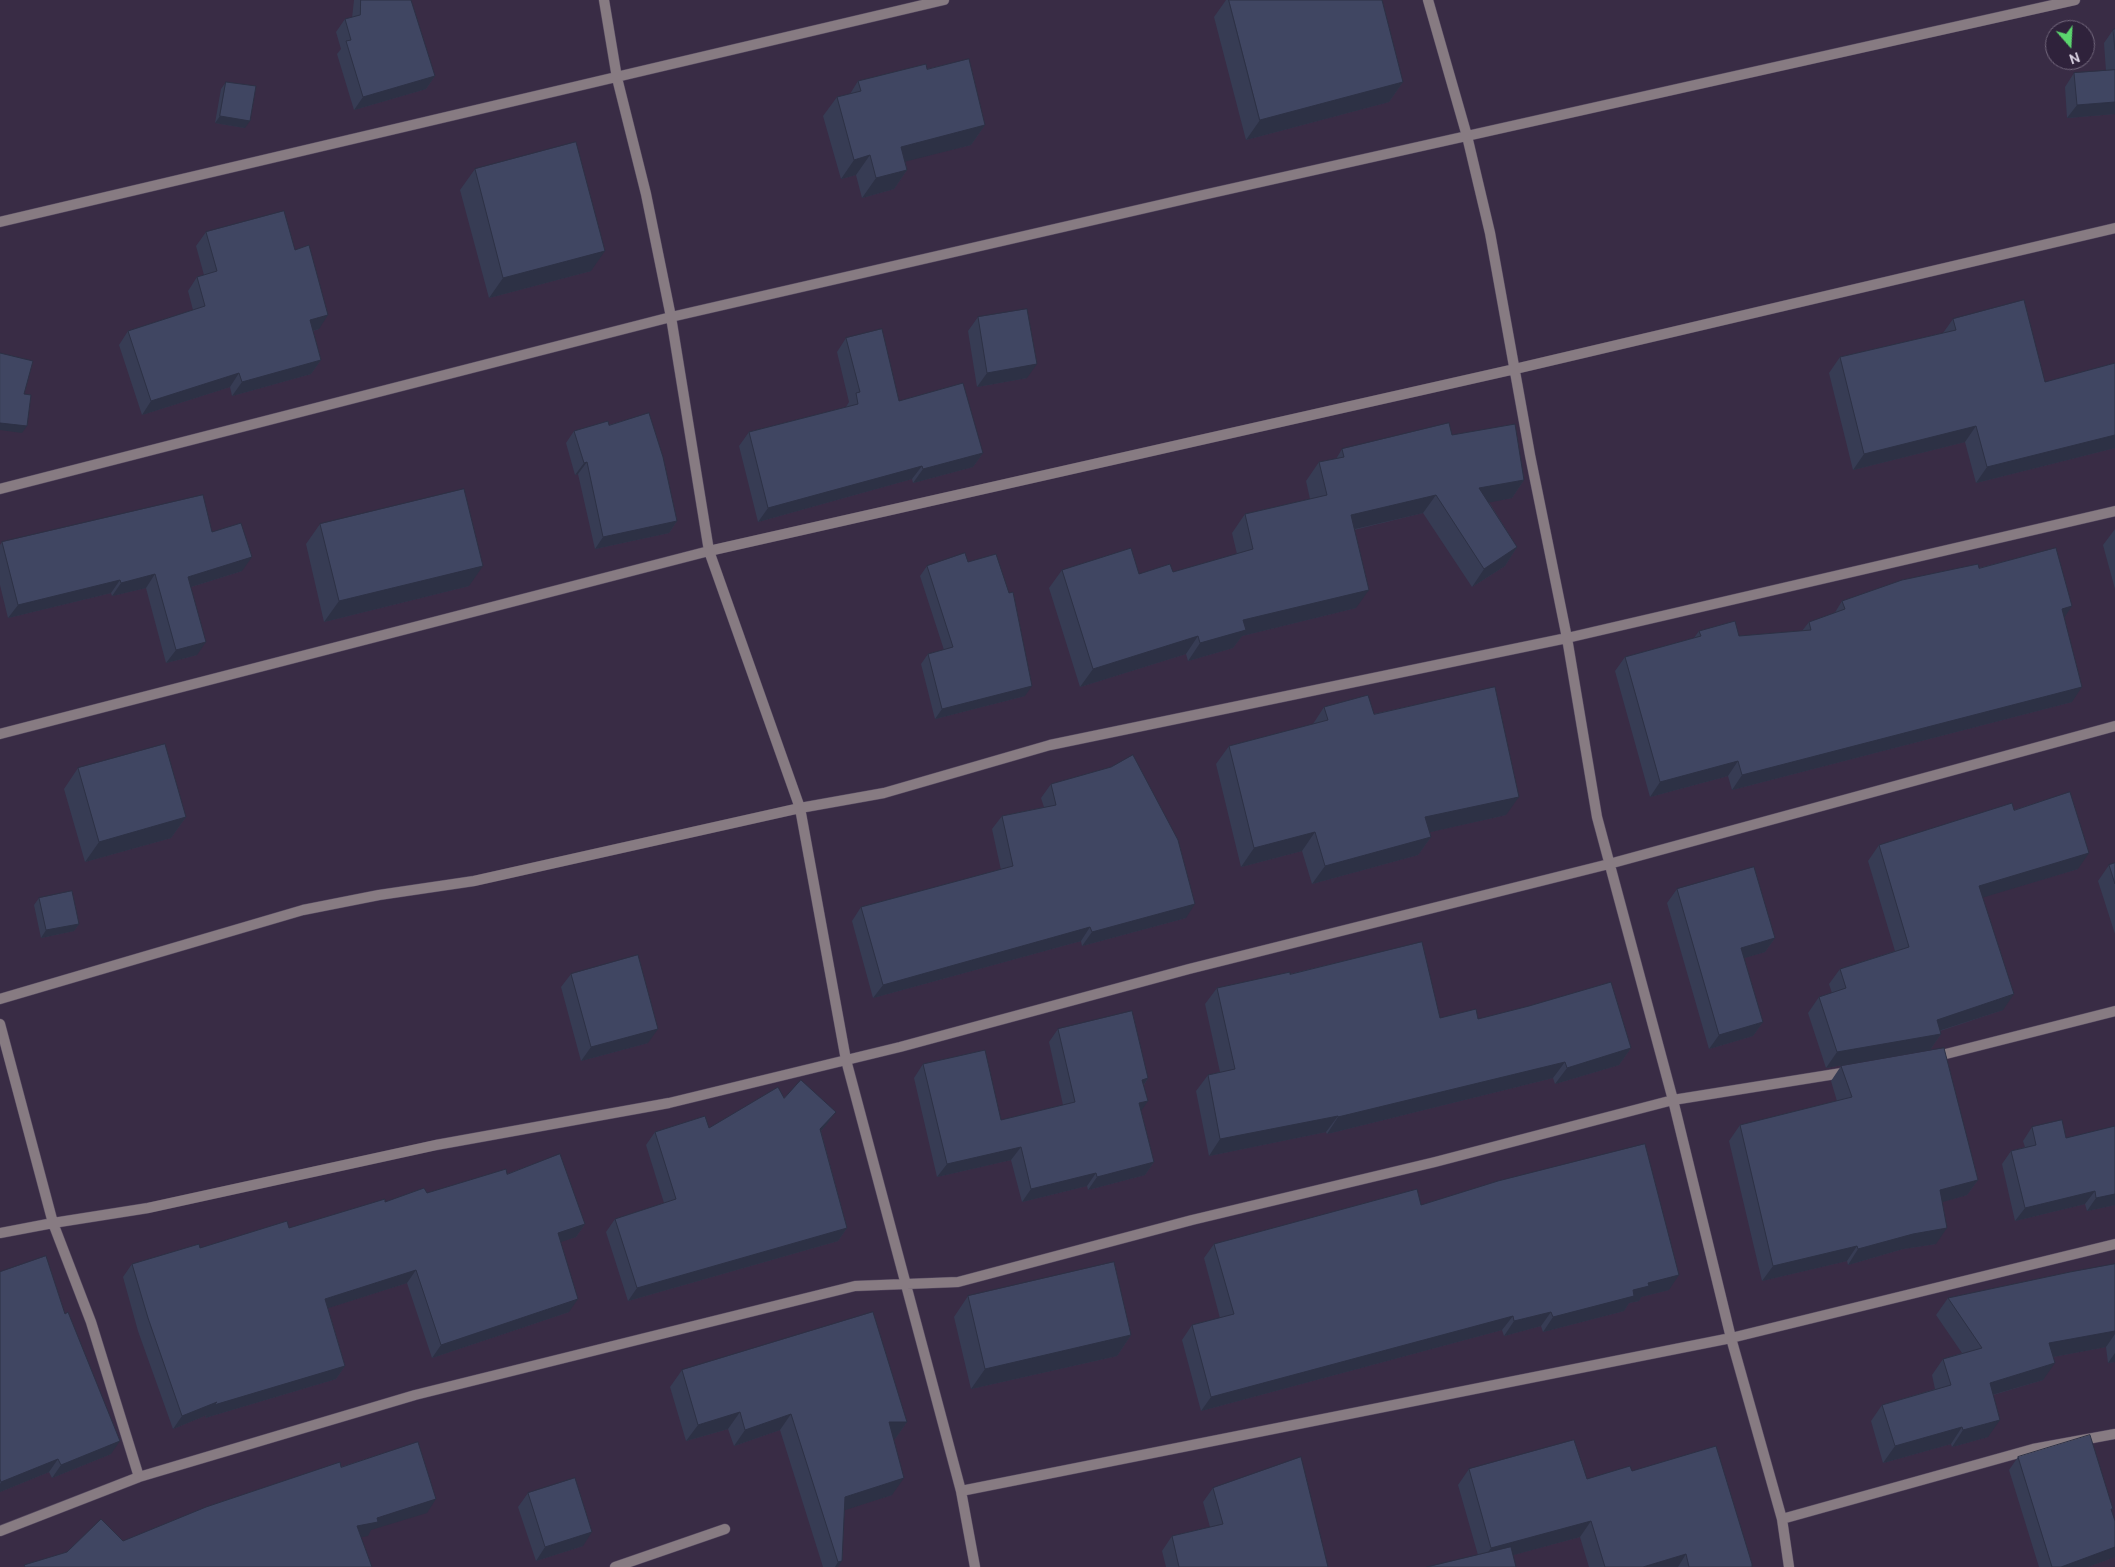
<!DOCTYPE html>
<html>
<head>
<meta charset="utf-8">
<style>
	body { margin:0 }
	#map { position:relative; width:2115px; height:1567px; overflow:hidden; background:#392c45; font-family:Ubuntu,sans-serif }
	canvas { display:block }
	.north { position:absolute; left:2045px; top:20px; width:50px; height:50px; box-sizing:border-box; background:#2f223b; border:1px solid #73687d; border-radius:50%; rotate:161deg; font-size:14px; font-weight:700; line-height:20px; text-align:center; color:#d9d1e1 }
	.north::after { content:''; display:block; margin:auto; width:18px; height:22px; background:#5bd56e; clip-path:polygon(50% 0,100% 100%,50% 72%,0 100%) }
</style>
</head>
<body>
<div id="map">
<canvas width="2115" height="1567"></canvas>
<div class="north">N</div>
</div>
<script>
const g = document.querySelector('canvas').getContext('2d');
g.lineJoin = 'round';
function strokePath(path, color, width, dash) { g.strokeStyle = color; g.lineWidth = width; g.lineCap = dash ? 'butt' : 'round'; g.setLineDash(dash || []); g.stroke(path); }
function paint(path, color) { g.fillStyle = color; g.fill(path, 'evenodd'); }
const street = new Path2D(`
	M604,0l13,78 29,116 25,123 38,234 91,257 46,252 115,431 14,76
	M1428,0l39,136 23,97 40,222 37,183 30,179 76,283 58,238 51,181 7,48
	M0,222l944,-222
	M0,489l671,-172 523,-120 881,-197
	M0,734l709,-183 806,-182 600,-141
	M0,999l303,-89 76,-15 95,-14 326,-73 84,-15 166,-48 517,-107 548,-127
	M0,1024l53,199 38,99 48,155
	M1934,1057l181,-46
	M0,1233l53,-10 95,-15 288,-63 233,-42 231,-56 289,-78 420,-105 506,-138
	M961,1491l770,-153 384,-94
	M1782,1519l251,-70 82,-15
	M0,1531l139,-54 276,-82 440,-109 103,-4 234,-62 243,-58 238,-62 175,-28
	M615,1567l110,-38`);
const wall = new Path2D(`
	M354,0h57l24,76 -9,13 -72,21 -17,-56 4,-5 -5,-17 9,-13 7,-1z
	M1226,0h156l21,82 -14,20 -143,38 -32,-123z
	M2115,29v85l-48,4 -2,-31 9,-14 32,-2 -2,-28 9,-13z
	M927,69l58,56 -14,20 -66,16 2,9 -13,19 -32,9 -6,-23 -15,4 -18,-63 14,-19 13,-3 8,-13z
	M226,82l19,46 -30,-5 6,-34z
	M475,169l116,102 -102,27 -29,-108z
	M206,232l89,18 24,79 -6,2 8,29 -10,14 -79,22 -2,-9 -88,28 -23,-70 9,-14 65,-21 -5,-19 9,-14 7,-2 -8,-29z
	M978,317l49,61 -50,9 -9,-56z
	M1953,319l92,63 70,-19v85l-139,35 -11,-41 -112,28 -24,-97 11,-16 103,-24z
	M846,338l53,63 84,52 -10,14 -60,16 -1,-4 -154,43 -19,-76 10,-14 97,-25 3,-5 -12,-50z
	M609,425l68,96 -8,12 -74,16 -17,-75 -3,1 -9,-32 8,-12z
	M1452,435l72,45 -12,18 -23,4 28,45 -12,19 -33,21 -49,-74 -69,17 2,78 -114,28 -9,12 -45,13 -2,-7 -106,33 -31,-99 13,-18 77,4 34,-2 64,-18 -5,-21 13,-19 65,-15 -4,-18 13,-19 17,-3 6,-10z
	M320,524l149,62 -145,36 -18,-78z
	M2115,529v60l-12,-44z
	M212,532l30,39 -51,16 6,68 -31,8 -20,-75 -34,8 -1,-3 -103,25 -8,-33v-40l2,-3z
	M968,562l57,134 -90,23 -14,-55 7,-10 16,-4 -24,-74 7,-10z
	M1979,568l85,50 8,84 -340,88 -4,-14 -78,21 -35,-126 10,-14 69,-19 5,-7 40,5 63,-5 7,-9 25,-8 8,-13z
	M1324,707l50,7 132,101 -76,17 1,5 -13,18 -106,29 -10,-33 -61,16 -25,-103 13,-18 84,-22z
	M78,768l108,49 -15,21 -86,24 -21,-73z
	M1051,784l135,134 -104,28 -1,-5 -208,57 -21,-77 9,-14 140,-37 -9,-41 10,-13 42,-9 -3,-9z
	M2014,810l64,59 -95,28 20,113 -63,21 1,3 -11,16 -104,18 -18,-55 11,-16 13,-4 -3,-9 11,-15 55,-18 -27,-90 11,-16z
	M2115,863v71l-17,-53 11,-16z
	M1677,889l98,49 -10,14 -21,6 19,64 -10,14 -44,13 -42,-146z
	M39,898l40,26 -5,7 -33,7 -7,-33z
	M571,974l77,69 -67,18 -20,-74z
	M1290,974l150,44 38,1 153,29 -12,17 -64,19 -2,-6 -226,56 -1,-2 -117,24 -13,-65 12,-16 12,-3 -15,-68 12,-16z
	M1058,1029l90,49 -4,7 -3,26 13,51 -9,13 -57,15 -1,-4 -65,16 -11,-42 -74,17 -23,-99 9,-14 78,56 62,-15 -14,-63z
	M1841,1066l137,114 -11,15 -25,7 -6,42 -33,5 -55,16 -1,-4 -85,20 -33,-140 11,-16 97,-24 -6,-20z
	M784,1098l52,14 -10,13 -5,6 26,97 -9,13 -210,60 -22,-69 9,-13 49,-16 -18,-58 9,-13 54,-4z
	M2032,1127l34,11 49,67 -28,6 -2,-7 -70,17 -13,-57 9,-13 14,-4 -2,-6z
	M507,1174l78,50 -9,13 -16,5 9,70 -137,46 -25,-75 -79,25 17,58 -9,13 -131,39 2,-3 -34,14 -35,-98 -15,-54 9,-13 68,-16 89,-20 96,-26 42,-9z
	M1421,1205l248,85 -28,7 -2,4 -10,2 -5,8 -81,21 -2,-6 -37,10 -2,-6 -301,81 -19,-71 10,-15 28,-7 -16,-60 10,-14z
	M2115,1264v98l-7,1 -2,-16 -53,10 -10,23 -50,15 -5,42 -36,10 -1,-3 -68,19 -12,-42 11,-16 53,-16 -3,-14 11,-16 19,-6 -26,-38 12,-17z
	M0,1272l111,182 -59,24 -3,-6 -49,20z
	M968,1296l163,39 -14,21 -146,33 -17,-72z
	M682,1370l225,52 -12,17h-1l-2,56 -48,15 -6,57h-15l-43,-137 -46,16 -6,-17 -42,12 -16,-54z
	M2018,1457l93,54 4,46 -27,10h-49l-30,-97z
	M1469,1469l118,10 45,-8 120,96h-163l-9,-30 -67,18h-35l-20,-70z
	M1213,1488l115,79h-162l-4,-16 10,-15 38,-9 -7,-25z
	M528,1493l55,53 -47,15 -18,-54z`);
const shadedWall = new Path2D(`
	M435,76l-9,13 -72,21 9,-13z
	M1403,82l-14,20 -143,38 14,-20z
	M2115,102v12l-48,4 10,-13z
	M220,116l30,5 -5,7 -30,-5z
	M985,125l-14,20 -83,21 13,-19z
	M870,155l-14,20 -15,4 13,-19z
	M907,170l-13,19 -32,9 14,-20z
	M605,251l-14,20 -102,27 14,-20z
	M328,315l-9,14 -19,5 10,-14z
	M321,360l-10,14 -79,22 10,-14z
	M1037,364l-10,14 -50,9 10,-14z
	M239,373l-9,14 -88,28 9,-14z
	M0,423l27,3 -5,7 -22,-3z
	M1976,426l-11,16 -112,28 11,-16z
	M2115,435v13l-139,35 11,-16z
	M983,453l-10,14 -60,16 10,-14z
	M587,462l-9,12 -3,1 9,-12z
	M922,466l-10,13 -154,43 10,-14z
	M1524,480l-12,18 -45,9 12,-19z
	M1436,495l-13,18 -85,20 13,-18z
	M677,521l-8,12 -74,16 8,-12z
	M1517,547l-12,19 -33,21 12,-18z
	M252,557l-10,14 -64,20 10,-14z
	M483,566l-14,20 -145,36 15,-21z
	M155,574l-9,14 -34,8 9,-13z
	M120,580l-9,13 -103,25 10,-13z
	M1369,590l-13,18 -114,28 -9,12 -45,13 12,-18 43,-23z
	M2072,606l-10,15v-12z
	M1198,636l-12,18 -106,33 13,-18z
	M206,642l-9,13 -31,8 10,-13z
	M1032,686l-7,10 -90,23 7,-10z
	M2082,687l-10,15 -340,88 10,-15z
	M1738,761l-10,15 -78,21 10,-15z
	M1519,797l-13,18 -93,21 12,-19z
	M186,817l-15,21 -86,24 14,-20z
	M1315,832l-13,19 -61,16 13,-19z
	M1431,837l-13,18 -106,29 13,-18z
	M2089,853l-11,16 -110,33 11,-16z
	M1195,904l-9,14 -104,28 10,-14z
	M79,924l-5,7 -33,7 5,-8z
	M1090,927l-9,14 -208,57 10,-13z
	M1775,938l-10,14 -34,10 10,-14z
	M2014,994l-11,16 -77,25 11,-15z
	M1763,1022l-10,14 -44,13 10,-14z
	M658,1029l-10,14 -67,18 10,-14z
	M1941,1034l-11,16 -104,18 11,-16z
	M1631,1048l-12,17 -64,19 12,-16z
	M1565,1062l-12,16 -226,56 11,-17z
	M1148,1078l-9,14 3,-12z
	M1148,1101l-9,13v-11z
	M836,1112l-10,13 -15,17 9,-13z
	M1338,1116l-12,16 -117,24 11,-17z
	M1021,1147l-10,13 -74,17 10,-13z
	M1154,1162l-9,13 -57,15 9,-13z
	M1096,1173l-9,13 -65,16 9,-13z
	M1978,1180l-11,15 -38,11 11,-16z
	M2095,1191l-10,13 -70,17 10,-13z
	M2115,1194v11l-28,6 9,-13z
	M585,1224l-9,13 -27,9 9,-13z
	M847,1228l-9,13 -210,60 9,-13z
	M1947,1228l-11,16 -33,5 -55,16 10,-16 55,-15z
	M1857,1246l-10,15 -85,20 11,-15z
	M416,1270l-9,13 -91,29 9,-13z
	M1679,1275l-10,15 -28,7 -2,4 -10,2 -5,8 -81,21 10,-15 80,-27 15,-7z
	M578,1299l-9,13 -137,46 9,-13z
	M1551,1312l-10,14 -37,10 10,-15z
	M1513,1316l-11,14 -301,81 10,-14z
	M2115,1331v3l-9,13 -69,13 12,-17z
	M1131,1335l-14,21 -146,33 14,-20z
	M2115,1353v9l-7,1z
	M2055,1363l-12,17 -65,19 12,-16z
	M345,1366l-9,13 -131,39 2,-3 -34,14 9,-13 35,-14z
	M740,1412l-12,17 -42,12 12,-16z
	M791,1414l-11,16 -46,16 11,-16z
	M2000,1420l-12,17 -36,10 11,-17z
	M889,1422h18l-12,17 -17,-1z
	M1962,1427l-11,17 -68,19 12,-17z
	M120,1441l-9,13 -59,24 9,-13z
	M58,1459l-9,13 -49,20v-8l1,-2z
	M904,1478l-12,17 -59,19 12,-17z
	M436,1499l-9,14 -56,17 -3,6 -20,4 9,-14 20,-8z
	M1591,1521l-11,16 -100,27 11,-16z
	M592,1532l-9,14 -47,15 9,-14z
	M2115,1547v10l-27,10h-27z
	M1686,1554l-8,13h-35z
	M842,1561l-4,6h-3l3,-5z`);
const building = new Path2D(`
	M361,0h50l24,76 -72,21 -17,-56 5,-1 -6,-21 15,-4z
	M1229,0h153l21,82 -143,38z
	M2115,29v21l-2,-20z
	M969,59l16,66 -84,22 6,23 -31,8 -6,-23 -16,5 -17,-63 24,-6 -3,-10 68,-17 1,5z
	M2115,70v32l-38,3 -3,-32z
	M226,82l30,4 -6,35 -30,-5z
	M576,142l29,109 -102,27 -28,-109z
	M284,211l11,39 14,-5 19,70 -18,5 11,40 -79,22 -3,-9 -88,28 -23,-70 77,-25 -8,-29 20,-6 -11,-39z
	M2024,300l21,82 70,-19v72l-128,32 -11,-41 -112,28 -24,-97 116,-27 -3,-11z
	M1027,309l10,55 -50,9 -9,-56z
	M882,329l17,72 64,-18 20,70 -60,16 -1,-3 -154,42 -19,-76 109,-28 -2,-11 4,-1 -14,-54z
	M0,353l33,8 -9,33 7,1 -4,31 -27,-3z
	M649,413l14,44 14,64 -74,16 -16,-75 -3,1 -10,-32 34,-10 1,4z
	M1449,423l3,12 63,-11 9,56 -45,8 38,59 -33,22 -48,-74 -85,20 18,75 -126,30 3,10 -46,13 -2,-7 -105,33 -31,-99 69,-22 8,26 31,-10 3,8 80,-23 -8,-35 82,-19 -8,-33 25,-5 -2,-8z
	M464,489l19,77 -144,35 -19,-77z
	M203,495l9,37 29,-9 11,34 -64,20 18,65 -30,8 -21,-76 -34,9 -1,-3 -102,25 -16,-63z
	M2056,548l16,58 -10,3 20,78 -340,88 -4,-14 -78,21 -35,-125 76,-21 -2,-5 36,-10 4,15 72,-6 -2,-8 36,-13 -3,-8 60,-21 76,-16 1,4z
	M965,553l3,9 28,-8 13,39 4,-1 19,94 -90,23 -14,-55 25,-7 -26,-81z
	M1495,687l24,110 -94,20 6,20 -106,29 -10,-34 -61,16 -25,-102 99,-26 -4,-13 44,-12 6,19z
	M165,744l21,73 -87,25 -21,-74z
	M1133,755l45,85 17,64 -103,28 -2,-5 -207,58 -22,-78 152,-41 -11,-50 54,-11 -5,-21 60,-17z
	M2070,792l19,61 -110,33 35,108 -77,26 4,14 -104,18 -18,-55 27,-9 -6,-19 69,-22 -30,-102 133,-42 2,7z
	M2115,863v21l-6,-19z
	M1754,867l21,71 -34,10 22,74 -44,13 -42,-146z
	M72,891l7,33 -33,6 -7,-32z
	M1422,942l18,76 36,-9 2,10 51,-13 82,-24 20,66 -64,20 -2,-6 -227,55v-1l-118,23 -12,-64 27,-6 -18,-81 73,-16v2z
	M638,955l20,74 -67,18 -20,-73z
	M1132,1011l16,67 -6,2 6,21 -9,2 15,59 -57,15 -1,-4 -65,16 -10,-42 -74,17 -24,-100 62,-14 16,70 74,-18 -17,-73z
	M1944,1048l34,132 -38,10 7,38 -34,6 -55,15 -1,-3 -84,20 -33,-141 112,-28 -11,-31z
	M801,1080l35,32 -16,17 27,99 -210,60 -22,-69 61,-20 -21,-67 50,-16 4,12 69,-41 6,11z
	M2062,1120l4,18 49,-12v68l-19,4 -1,-7 -70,17 -14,-57 25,-6 -4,-18z
	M1645,1144l34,131 -31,8 1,3 -16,4 1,6 -81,21 -2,-5 -37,9 -1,-5 -302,81 -19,-72 42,-11 -20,-70 203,-55 4,16 77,-24z
	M560,1154l25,70 -27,9 20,66 -137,46 -25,-75 -91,29 20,67 -131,39 3,-3 -35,14 -34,-98 -16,-54 67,-20 1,4 87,-27 2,7 96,-29v3l39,-14 3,5 79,-24 1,5z
	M46,1256l19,58 3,-2 52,129 -59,24 -3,-6 -57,23 -1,-3v-207z
	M1114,1262l17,73 -146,34 -17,-73z
	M2115,1264v67l-66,12 6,20 -65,20 10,37 -37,10 -1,-3 -67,19 -13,-41 69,-20 -8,-26 39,-11 -34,-50 122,-26z
	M873,1312l34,110h-18l15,56 -59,19 -3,64 -4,1 -47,-148 -46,16 -5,-18 -42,13 -16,-55z
	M2090,1435l23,74h-2l4,12v26l-54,20h-9l-34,-110z
	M1574,1440l13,39 43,-13 2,5 84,-25 36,118v3h-63l-3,-13 -43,13h-38l-14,-46 -100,27 -22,-79z
	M418,1442l18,57 -59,19 1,4 -21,4 15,41h-347l-1,-2 43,-13 34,-33 22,22 83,-34 134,-45 1,5z
	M1301,1457l27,110h-149l-7,-31 51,-12 -10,-36z
	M575,1478l17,54 -47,15 -17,-54z
	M1511,1547l5,20h-89z`);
strokePath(street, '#564a61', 11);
strokePath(street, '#877b82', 10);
paint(wall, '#373c54');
paint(shadedWall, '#2d3145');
paint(building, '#404662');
strokePath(building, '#2d3145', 1);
</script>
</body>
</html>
